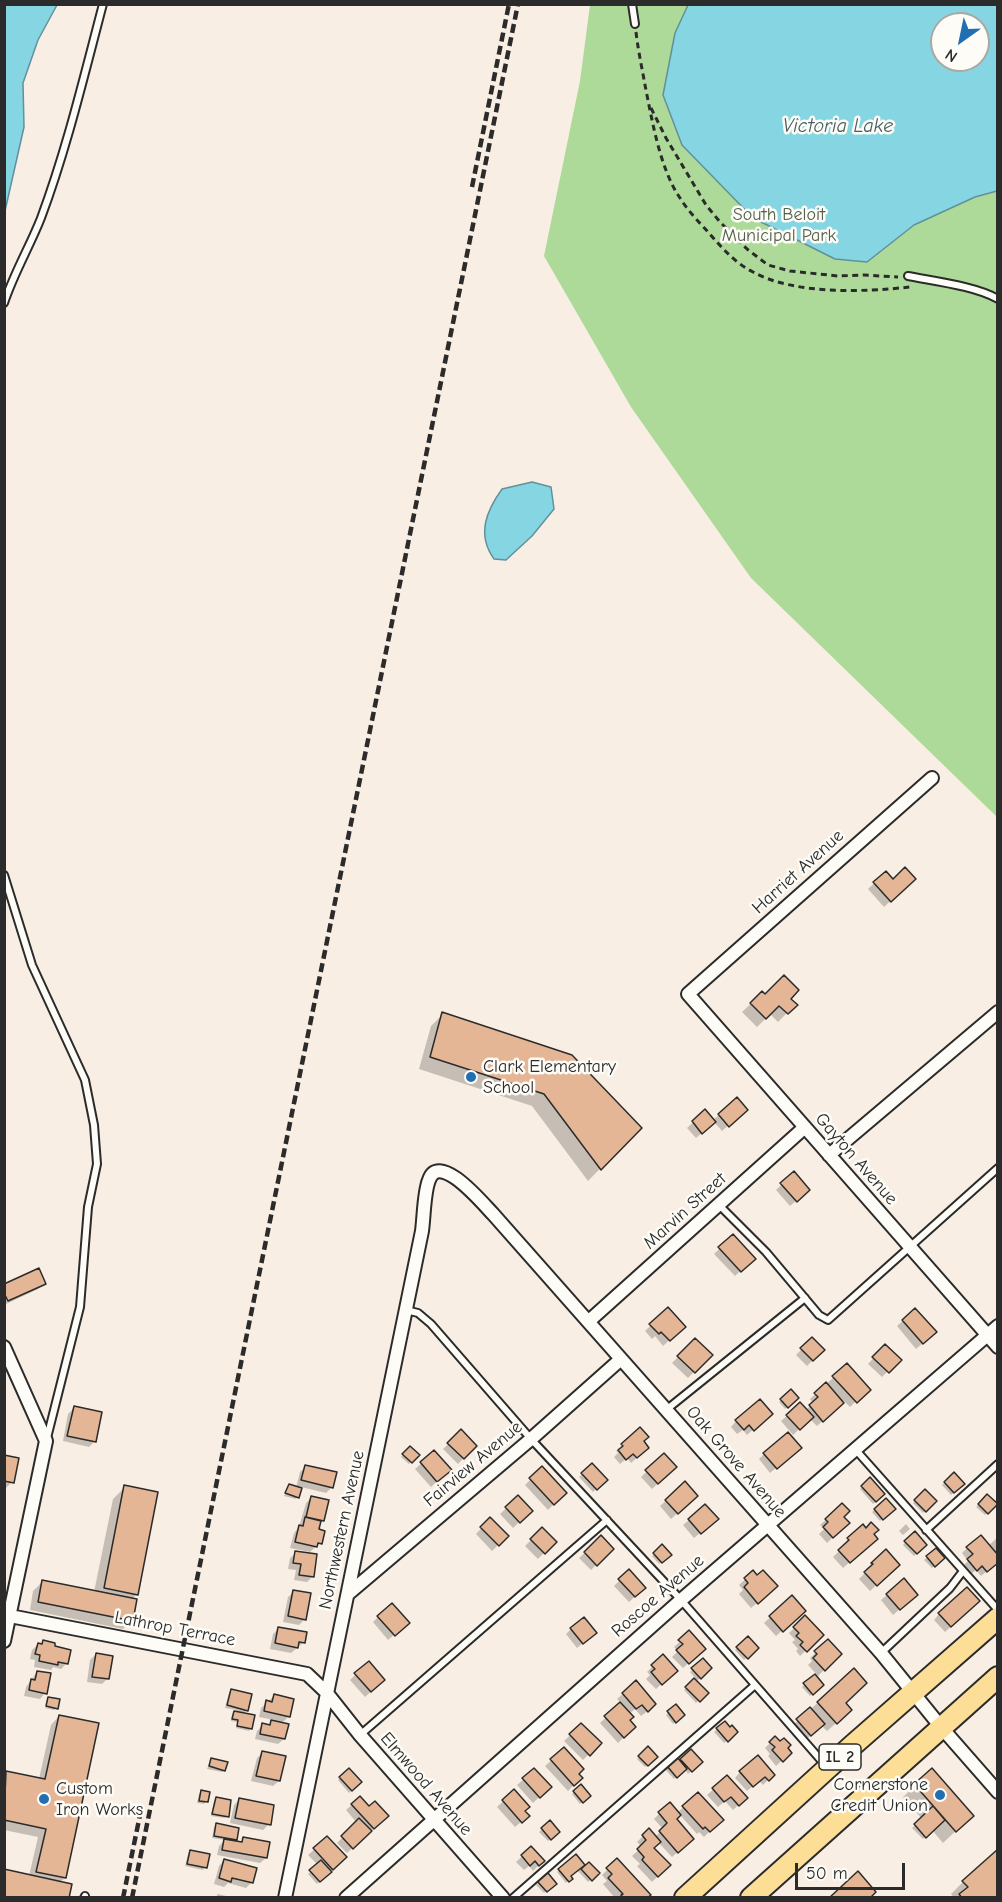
<!DOCTYPE html>
<html>
<head>
<meta charset="utf-8">
<style>
	body { margin:0 }
	#map { position:relative; width:1002px; height:1902px; overflow:hidden; background:#f8eee3; font-family:"Comic Neue",sans-serif }
	canvas { display:block }
	.frame { position:absolute; inset:0; border:6px solid #2b2b2b; pointer-events:none }
	.north { position:absolute; left:930px; top:12px; width:60px; height:60px; box-sizing:border-box; background:#fdfcf7; border:2px solid #a9a8a5; border-radius:50%; rotate:213deg; font-size:16px; font-weight:700; line-height:24px; text-align:center; color:#2b2b2b }
	.north::after { content:''; display:block; margin:auto; width:21px; height:27px; background:#1f6fb2; clip-path:polygon(50% 0,100% 100%,50% 72%,0 100%) }
	.scale { position:absolute; left:795px; top:1863px; width:110px; height:27px; box-sizing:border-box; border:3px solid #2b2b2b; border-top:0; padding-left:8px; font-size:18px; line-height:21px; white-space:nowrap; color:#2b2b2b; -webkit-text-stroke:4px #fdfcf7; paint-order:stroke }
</style>
</head>
<body>
<div id="map">
<canvas width="1002" height="1902"></canvas>
<div class="frame"></div>
<div class="north">N</div>
<div class="scale">50 m</div>
</div>
<script>
const g = document.querySelector('canvas').getContext('2d');
g.lineJoin = 'round';
function paint(path, color) { g.fillStyle = color; g.fill(path, 'evenodd'); }
function strokePath(path, color, width, dash) { g.strokeStyle = color; g.lineWidth = width; g.lineCap = dash ? 'butt' : 'round'; g.setLineDash(dash || []); g.stroke(path); }
function write(font, color, halo, rows, align = 'center') {
  g.font = font + ' "Comic Neue",sans-serif'; g.lineWidth = 5; g.setLineDash([]); g.textBaseline = 'middle'; g.strokeStyle = halo; g.fillStyle = color; for (const [text, x, y, turn = 0] of rows) {
    g.save(); g.translate(x, y); g.rotate((+turn || 0) * Math.PI / 180); g.textAlign = isNaN(turn) ? turn : align; if (halo) g.strokeText(text, 0, 0); g.fillText(text, 0, 0); g.restore();
  }
}
const green = new Path2D(`
	M590,5h407v812l-246,-239 -120,-171 -87,-151 36,-175zM942,24h36v36h-36z`);
const water = new Path2D(`
	M5,4l52,1 -19,35 -15,43 1,44 -19,84z
	M688,5h309v186l-22,6 -61,28 -47,37 -32,-3 -82,-41 -71,-73 -19,-50 12,-62zM942,24h36v36h-36z
	M532,482l19,5 3,22 -22,27 -26,24 -12,-1c-18,-25 -7,-49 8,-70z`);
const shadow = new Path2D(`
	M885,873l8,8 15,4 -24,22 -16,-18z
	M762,993l3,3 24,3 6,6 -17,17 -8,-8 -13,13 -15,-15z
	M443,1014l197,114 -52,53 -56,-75 -113,-37 12,-43z
	M737,1099l3,16 -18,16 -8,-9 -18,16 -9,-10 18,-17 8,9z
	M793,1174l10,21 -13,11 -14,-16z
	M733,1236l21,22 -19,18 -21,-22z
	M44,1283l-6,6 -34,16v-19z
	M668,1309l16,18 -21,19 -8,-10 -3,3 -7,-8z
	M915,1310l14,28 -13,11 -19,-23z
	M812,1339l11,11 -16,16 -11,-11z
	M695,1340l16,15 -23,23 -16,-15z
	M885,1346l14,14 -17,17 -14,-13z
	M847,1365l22,24 -19,18 -6,-6 -27,25 -7,-7 -17,16 -12,-14 19,-17 6,6 7,-7 -3,-4z
	M791,1391l6,7 -12,11 -6,-7z
	M74,1408l21,33 -6,6 -26,-6 5,-27z
	M765,1419l-18,16 -4,-5 -6,4 -6,-7 5,-6z
	M640,1429l2,24 -11,10 -4,-5 -7,6 -6,-7 4,-4 -2,-2z
	M461,1432l14,14 -17,18 -15,-15z
	M410,1448l8,7 -9,9 -8,-7z
	M434,1452l10,23 -13,12 -16,-18z
	M794,1453l-24,20 -11,-14 5,-5z
	M664,1455l11,12 -23,22 -11,-12z
	M4,1457l8,25 -8,8z
	M592,1465l14,15 -13,12 -14,-15z
	M306,1466l26,21 -6,6 -25,-6 -5,12 -12,-3 5,-11 7,3 4,-16z
	M542,1468l23,25 -17,17 -23,-25z
	M954,1474l9,10 -12,11 -9,-10z
	M870,1479l13,15 -10,10 -13,-15z
	M685,1483l6,18 -20,18 -11,-13z
	M125,1487l12,107 -5,5v21l-9,9 -93,-19 3,-19 9,-9 52,10 19,-93z
	M925,1491l10,10 -12,12 -10,-10z
	M987,1496l9,8 -11,11 -9,-8z
	M518,1497l13,14 -18,17 -13,-14z
	M311,1498l12,22 -4,4 -1,7 2,12 -10,9 -20,-4 4,-15 5,-6 7,-24z
	M886,1500l8,8 -14,13 -8,-9z
	M842,1505v12l6,6 -21,20 -8,-9 5,-5 -4,-4z
	M490,1519l17,17 -15,15 -16,-17z
	M689,1520l22,4 -17,14 -11,-13z
	M906,1524l4,5 -7,6 -4,-4z
	M542,1529l13,13 -17,17 -13,-13z
	M914,1533l11,12 -11,11 -11,-11z
	M872,1535l-2,9 -27,24 -10,-11 11,-11 -1,-1 5,-6z
	M998,1537v25l-17,14 -5,-6 -6,5 -7,-9 5,-5 -6,-8 5,-5 21,-2z
	M601,1538l11,11 -21,21 -12,-12z
	M662,1546l7,9 -10,9 -7,-8z
	M935,1550l8,8 -11,10 -8,-8z
	M886,1551l12,14 -28,26 -11,-12 8,-8 -1,-2z
	M296,1553l17,23 -6,6 -13,-2 2,-10 -8,-1 2,-11z
	M629,1571l15,17 -15,14 -15,-16z
	M753,1572l17,20 -19,16 -12,-14 4,-4 -4,-5z
	M294,1592l11,27 -6,6 -16,-3 5,-25z
	M887,1595l23,5 -17,15 -12,-15z
	M792,1597l6,19 -22,20 -12,-13z
	M973,1607l-28,25 -11,-12 5,-6z
	M378,1617l24,11 -14,12 -15,-18z
	M805,1618l17,17 -22,21 -4,-5 2,-2 -6,-7 3,-2 -6,-7z
	M278,1629l26,13 -13,11 -21,-4 3,-15z
	M571,1629l18,9 -12,10 -11,-14z
	M689,1633l15,16 -21,19 -11,-11 6,-6 -4,-4z
	M748,1638l9,10 -13,12 -9,-10z
	M828,1641l12,13 -22,22 -10,-11 4,-4 -2,-3z
	M44,1642l9,6 14,15 -6,6 -8,-2 -2,3 -17,-3 1,-7 -5,-1 2,-9 6,-6 3,1z
	M96,1654l11,25 -5,5 -15,-2 3,-22z
	M663,1656l13,15 -20,18 -10,-10 4,-4 -3,-3z
	M703,1660l7,8 -14,14 11,11 -11,10 -12,-13 12,-11 -6,-7z
	M854,1670l-13,49 -14,12 -6,-6 -16,16 -13,-15z
	M37,1672l8,21 -5,6 -16,-3 2,-9z
	M355,1675l23,10 -13,12 -15,-17z
	M815,1676l7,9 -12,11 -8,-9z
	M636,1682l13,28 -8,6 -6,-7 -6,5 -1,6 6,7 -16,16 -18,-20 21,-20 -4,-4z
	M231,1691l16,19 -4,4 8,14 -2,3 -13,-3 1,-6 -6,-1 1,-6 5,-5 -12,-2 4,-15z
	M274,1696l15,20 -8,8 3,15 -6,5 -23,-5 2,-8 6,-6 5,1 6,-6 -15,-3 2,-9z
	M49,1698l7,10 -2,2 -9,-2z
	M676,1706l7,9 -10,9 -7,-9z
	M59,1716l6,162 -5,4 -31,-6 9,-39 -34,-7v-56l2,-1 33,6 12,-54z
	M724,1723l6,6 6,3 -12,11 -10,-11z
	M581,1725l19,18 -17,17 -19,-19z
	M775,1738l15,15 -14,13 -8,-10 2,-2 -5,-6z
	M648,1748l8,9 -11,10 -8,-8z
	M564,1749l17,29 -13,13 -23,-25z
	M691,1751l10,11 -13,12 -3,-5 -11,10 -9,-10 12,-10 2,3z
	M262,1753l17,28 -6,5 -22,-5 6,-23z
	M211,1759l13,11 -2,2 -15,-3z
	M349,1770l11,12 -11,11 -11,-13z
	M534,1770l16,17 -17,16 -16,-18z
	M932,1770l28,57 -17,16 -11,-13 -9,9 -11,-11 10,-9 -19,-22z
	M740,1772l33,3 -10,10 -4,-4 -12,10 -12,-13z
	M727,1777l19,21 -13,12 -8,-9 -7,6 -11,-12z
	M581,1786l8,10 -9,8 -8,-10z
	M514,1791l9,20 5,5 -13,11 -18,-20z
	M201,1792l5,10 -2,2 -7,-1 2,-9z
	M698,1794l24,26 -18,17 -5,-5 -2,2 -17,-19 -5,4 12,25 -15,13 -14,-15 -5,6 16,17 -17,17 -15,-16 3,-2 -8,-8 10,-9 -5,-5 12,-12 6,7 8,-8 -9,-10 5,-5 18,-1z
	M216,1798l11,18 -2,2 -14,-2 3,-15z
	M359,1798l10,11 18,7 -40,37 -10,-10 20,-20 -11,-13z
	M240,1799l29,25 -6,6 -33,-7 4,-18z
	M550,1822l8,10 -10,9 -9,-9z
	M216,1825l19,14 -2,3 6,1 5,-4 22,19 -6,5 -43,-8 2,-9 6,-6 -13,-2 2,-11z
	M327,1838l18,19 -28,27 -9,-10 10,-9 -10,-10z
	M531,1848l12,13 -10,10 -4,-5 -5,4 -8,-8z
	M190,1851l15,16 -2,3 -18,-4 3,-12z
	M576,1856l9,11 13,6 -10,9 -11,-12 -8,6 2,2 -5,5 -9,-11z
	M224,1860l28,22 -6,6 -18,-5 -4,4 -10,-3 5,-18z
	M617,1860l29,38h-31l-12,-14 4,-3 -5,-6z
	M548,1875l7,8 -11,10 -8,-8z
	M963,1882l35,16h-44l-3,-4z
	M218,1894l16,4h-19z`);
const building = new Path2D(`
	M905,867l11,12 -25,23 -18,-20 13,-11 7,8z
	M784,975l15,15 -8,9 7,6 -10,9 -9,-8 -13,13 -16,-16 12,-12 3,3z
	M442,1012l130,43 70,73 -41,42 -57,-76 -114,-37z
	M737,1097l11,13 -19,17 -11,-13z
	M705,1109l11,13 -14,12 -10,-13z
	M794,1171l16,19 -13,12 -17,-19z
	M733,1234l23,25 -15,13 -23,-25z
	M39,1268l7,16 -38,17 -4,-8v-9z
	M668,1307l18,20 -16,14 -9,-9 -2,2 -10,-10z
	M915,1308l22,24 -14,12 -21,-24z
	M812,1337l13,13 -12,11 -13,-13z
	M695,1338l18,17 -18,18 -18,-17z
	M885,1344l17,16 -13,13 -17,-16z
	M847,1363l24,27 -14,13 -25,-27z
	M826,1382l18,21 -21,19 -14,-17 9,-8 -4,-4z
	M791,1389l8,9 -11,10 -8,-9z
	M760,1399l13,15 -19,17 -5,-6 -5,5 -9,-10z
	M800,1402l14,15 -14,13 -14,-15z
	M74,1406l28,6 -6,30 -29,-6z
	M640,1427l9,10 -5,4 5,7 -12,10 -4,-4 -7,6 -8,-10 5,-4 -2,-2z
	M461,1429l16,17 -13,13 -17,-16z
	M788,1432l14,16 -25,21 -14,-16z
	M410,1446l10,9 -8,8 -10,-9z
	M434,1450l18,20 -15,12 -17,-20z
	M664,1453l13,14 -19,17 -13,-14z
	M4,1455l15,3 -5,25 -10,-2z
	M592,1463l16,17 -11,10 -16,-17z
	M305,1465l32,7 -4,16 -32,-8z
	M542,1466l25,27 -13,12 -25,-27z
	M954,1472l11,12 -11,9 -10,-11z
	M870,1477l15,17 -9,8 -15,-16z
	M685,1481l13,15 -20,18 -13,-14z
	M289,1484l13,4 -3,10 -14,-5z
	M124,1485l34,7 -20,103 -34,-7z
	M925,1489l12,12 -11,11 -12,-12z
	M987,1494l11,10 -10,10 -10,-10z
	M518,1495l15,16 -13,12 -15,-16z
	M311,1496l18,4 -5,21 -18,-4z
	M886,1498l10,11 -13,11 -9,-11z
	M842,1503l8,8 -6,6 6,6 -17,15 -10,-11 5,-5 -3,-3z
	M705,1504l14,15 -18,15 -13,-15z
	M305,1517l16,4 -2,8 6,2 -3,13 -4,-1 -1,4 -22,-5 4,-17 4,1z
	M490,1517l19,19 -10,10 -19,-19z
	M871,1522l8,8 -5,4 4,5 -28,24 -12,-13 11,-10 -2,-2 16,-14 3,4z
	M542,1527l15,15 -12,12 -15,-15z
	M915,1531l12,14 -10,9 -13,-13z
	M601,1535l13,14 -17,17 -13,-14z
	M981,1535l17,20v8l-11,9 -5,-6 -5,5 -10,-12 6,-5 -7,-7z
	M662,1544l10,11 -10,8 -9,-10z
	M936,1548l9,10 -10,9 -9,-11z
	M886,1549l14,16 -23,21 -13,-14 9,-8 -2,-1z
	M295,1551l22,3 -3,23 -15,-2 2,-11 -8,-1z
	M629,1569l17,19 -11,9 -17,-18z
	M753,1570l4,5 6,-5 15,16 -20,18 -14,-17 4,-4 -4,-5z
	M904,1578l14,17 -18,15 -14,-16z
	M42,1580l95,19 -4,22 -95,-19z
	M967,1587l13,14 -29,26 -13,-14z
	M293,1590l18,3 -5,27 -18,-4z
	M792,1595l14,16 -23,21 -14,-16z
	M392,1603l18,20 -15,13 -18,-20z
	M805,1615l19,20 -17,17 -7,-7 3,-3 -7,-6 3,-3 -6,-6z
	M584,1617l13,16 -14,11 -13,-16z
	M278,1627l29,5 -2,11 -6,-1 -1,6 -23,-5z
	M689,1630l17,19 -17,15 -13,-14 7,-6 -5,-4z
	M748,1636l11,12 -11,11 -12,-12z
	M828,1639l14,15 -17,17 -12,-13 4,-4 -3,-3z
	M43,1640l12,3v3l16,4 -3,14 -10,-2v3l-19,-4 1,-6 -5,-1 3,-11 4,1z
	M96,1653l17,3 -4,23 -17,-2z
	M663,1654l15,17 -16,14 -11,-13 4,-3 -4,-4z
	M703,1658l9,10 -11,11 -10,-11z
	M369,1661l16,19 -14,12 -17,-19z
	M854,1668l13,15 -21,20 6,7 -15,14 -20,-22z
	M37,1671l14,2 -4,21 -18,-4 2,-11 4,1z
	M815,1674l9,11 -11,10 -10,-12z
	M694,1678l15,15 -9,9 -15,-15z
	M636,1680l20,24 -8,8 -6,-7 -6,4 -14,-16z
	M231,1689l21,5 -4,17 -21,-6z
	M274,1694l20,5 -4,18 -26,-6 2,-11 6,2z
	M48,1697l12,2 -2,10 -12,-3z
	M620,1702l14,15 -4,3 6,7 -12,11 -20,-22z
	M676,1704l9,11 -9,8 -9,-12z
	M810,1707l15,17 -14,12 -15,-17z
	M234,1711l21,4 -3,14 -15,-3 1,-6 -6,-1z
	M59,1715l40,8 -33,155 -30,-6 10,-43 -42,-9 2,-49 39,8z
	M271,1720l18,4 -4,15 -25,-5 2,-11 8,2z
	M725,1721l5,6 2,-2 6,7 -10,10 -12,-14z
	M581,1723l21,20 -12,13 -21,-22z
	M775,1736l5,5 4,-3 7,7 -3,3 4,5 -9,9 -11,-12 3,-3 -6,-5z
	M648,1746l10,11 -10,9 -10,-10z
	M564,1747l20,22 -5,5 4,4 -9,8 -24,-27z
	M691,1749l12,13 -11,10 -12,-13z
	M262,1751l24,5 -6,25 -24,-5z
	M758,1755l17,20 -6,6 -4,-4 -12,10 -14,-16z
	M677,1757l10,12 -10,9 -10,-12z
	M211,1758l17,4 -3,9 -16,-5z
	M349,1768l13,14 -10,9 -13,-14z
	M534,1768l18,19 -12,11 -18,-20z
	M932,1768l42,48 -18,16 -42,-48z
	M727,1775l21,23 -9,8 -8,-9 -7,5 -12,-14z
	M581,1784l10,12 -8,7 -10,-12z
	M514,1789l16,18 -5,4 5,5 -8,7 -20,-23z
	M201,1790l9,2 -2,10 -9,-1z
	M698,1792l26,28 -14,12 -5,-5 -2,2 -21,-23z
	M360,1796l9,10 6,-5 14,15 -15,13 -23,-25z
	M216,1797l15,3 -2,17 -17,-3z
	M239,1798l35,7 -3,20 -36,-7z
	M670,1802l11,13 -4,4 17,20 -16,14 -19,-22 8,-8 -9,-11z
	M933,1806l12,14 -19,18 -12,-14z
	M359,1818l13,13 -19,18 -12,-13z
	M550,1820l10,12 -9,8 -10,-12z
	M216,1823l23,5 -2,12 -23,-4z
	M649,1828l12,14 -7,6 17,17 -13,12 -16,-17 2,-3 -7,-8 9,-9 -4,-5z
	M327,1836l20,21 -14,13 -20,-22z
	M243,1837l27,5 -3,16 -45,-8 2,-11 18,3z
	M531,1846l14,15 -6,5 -4,-5 -5,5 -9,-11z
	M998,1849v49h-36l-3,-4 9,-7 -6,-6z
	M190,1850l20,4 -3,14 -20,-4z
	M576,1854l9,11 -14,11 2,3 -4,3 -11,-13z
	M617,1858l34,37 -4,3h-24l-2,-3 2,-1 -15,-16 4,-4 -6,-6z
	M224,1859l33,9 -4,15 -21,-5 -1,4 -12,-4z
	M321,1860l11,12 -12,10 -11,-12z
	M589,1862l11,11 -8,8 -11,-12z
	M4,1869l68,15 -3,14h-65z
	M858,1871l18,21 -6,6h-41z
	M548,1873l9,11 -10,8 -10,-11z`);
const path = new Path2D(`
	M636,32c2,18 6,36 9,53 7,35 15,84 35,113 8,13 19,24 29,35 13,15 26,30 44,39 42,23 111,20 157,15
	M651,108l15,30 40,67 14,17 27,27 21,16 22,6 48,5 26,-1 34,2`);
const lane = new Path2D(`
	M632,4l3,20
	M908,276c25,5 68,10 90,23
	M4,303c10,-30 26,-57 37,-85 26,-70 43,-142 62,-214
	M4,875l28,90 53,115 9,45 3,39 -9,43 -8,100 -33,131
	M719,1205l47,47 53,63 9,5 170,-152
	M406,1310l12,3 13,11 100,115 150,161 145,166
	M666,1410l139,-112
	M855,1449l143,161
	M926,1530l72,-66
	M881,1653l69,-65 13,-17
	M360,1735l247,-215
	M84,1898l1,-2
	M513,1898l242,-213`);
const street = new Path2D(`
	M932,778l-244,216 310,353
	M829,1155l169,-143
	M589,1321l216,-194
	M4,1347l42,94 -42,200
	M348,1594l183,-155 90,-80
	M10,1616l297,58 19,18 34,43 143,163
	M285,1898l137,-667c2,-15 2,-39 7,-51 10,-30 55,25 64,34l388,439 60,74 57,65
	M346,1898l335,-298 317,-274`);
const primary = new Path2D(`
	M685,1898l168,-153 145,-127
	M751,1898l247,-221`);
const rail = new Path2D(`
	M472,187l37,-183
	M123,1898l17,-83
	M132,1898l386,-1894`);
const markers = [
	[471,1077,6,"#1f6fb2"],
	[940,1795,6,"#1f6fb2"],
	[44,1799,6,"#1f6fb2"]
];
const shields = [
	[840,1757,42]
];
const shieldNames = [
	["IL 2",840,1757]
];
const parkNames = [
	["South Beloit",779,215],
	["Municipal Park",779,236]
];
const streetNames = [
	["Harriet Avenue",798,872,-42],
	["Gayton Avenue",856,1159,49],
	["Marvin Street",685,1211,-42],
	["Oak Grove Avenue",736,1462,49],
	["Fairview Avenue",473,1464,-40],
	["Northwestern Avenue",342,1530,-78],
	["Roscoe Avenue",658,1596,-41],
	["Lathrop Terrace",175,1629,11],
	["Elmwood Avenue",426,1784,49]
];
const poiNames = [
	["Clark Elementary",483,1067],
	["School",483,1088],
	["Cornerstone",928,1785,"right"],
	["Credit Union",928,1806,"right"],
	["Custom",56,1789],
	["Iron Works",56,1810]
];
const waterNames = [
	["Victoria Lake",838,126]
];
paint(green, '#adda98');
paint(water, '#86d5e3');
strokePath(water, '#629199', 1.5);
paint(shadow, '#0003');
paint(building, '#e4b695');
strokePath(building, '#2b2b2b', 1.5);
strokePath(lane, '#2b2b2b', 10);
strokePath(street, '#2b2b2b', 16);
strokePath(primary, '#2b2b2b', 24);
strokePath(path, '#2b2b2b', 3, [6, 4.5]);
strokePath(lane, '#fdfcf7', 6);
strokePath(street, '#fdfcf7', 12);
strokePath(primary, '#fcde96', 20);
strokePath(rail, '#2b2b2b', 4.5, [9, 4.5]);
for (const [x, y, r, color] of markers) { const dot = new Path2D(); dot.arc(x, y, r, 0, 2 * Math.PI); g.fillStyle = color; g.fill(dot); strokePath(dot, '#fdfcf7', 2); }
for (const [x, y, w] of shields) { const box = new Path2D(); box.roundRect(x - w / 2, y - 13, w, 26, 4.5); g.fillStyle = '#fdfcf7'; g.fill(box); strokePath(box, '#2b2b2b', 1.5); }
write('bold 16px', '#2b2b2b', null, shieldNames);
write('18px', '#52604c', '#fdfcf7', parkNames);
write('18px', '#2b2b2b', '#fdfcf7', streetNames);
write('18px', '#2b2b2b', '#fdfcf7', poiNames, 'left');
write('italic 20px', '#465e62', '#fdfcf7', waterNames);
</script>
</body>
</html>
